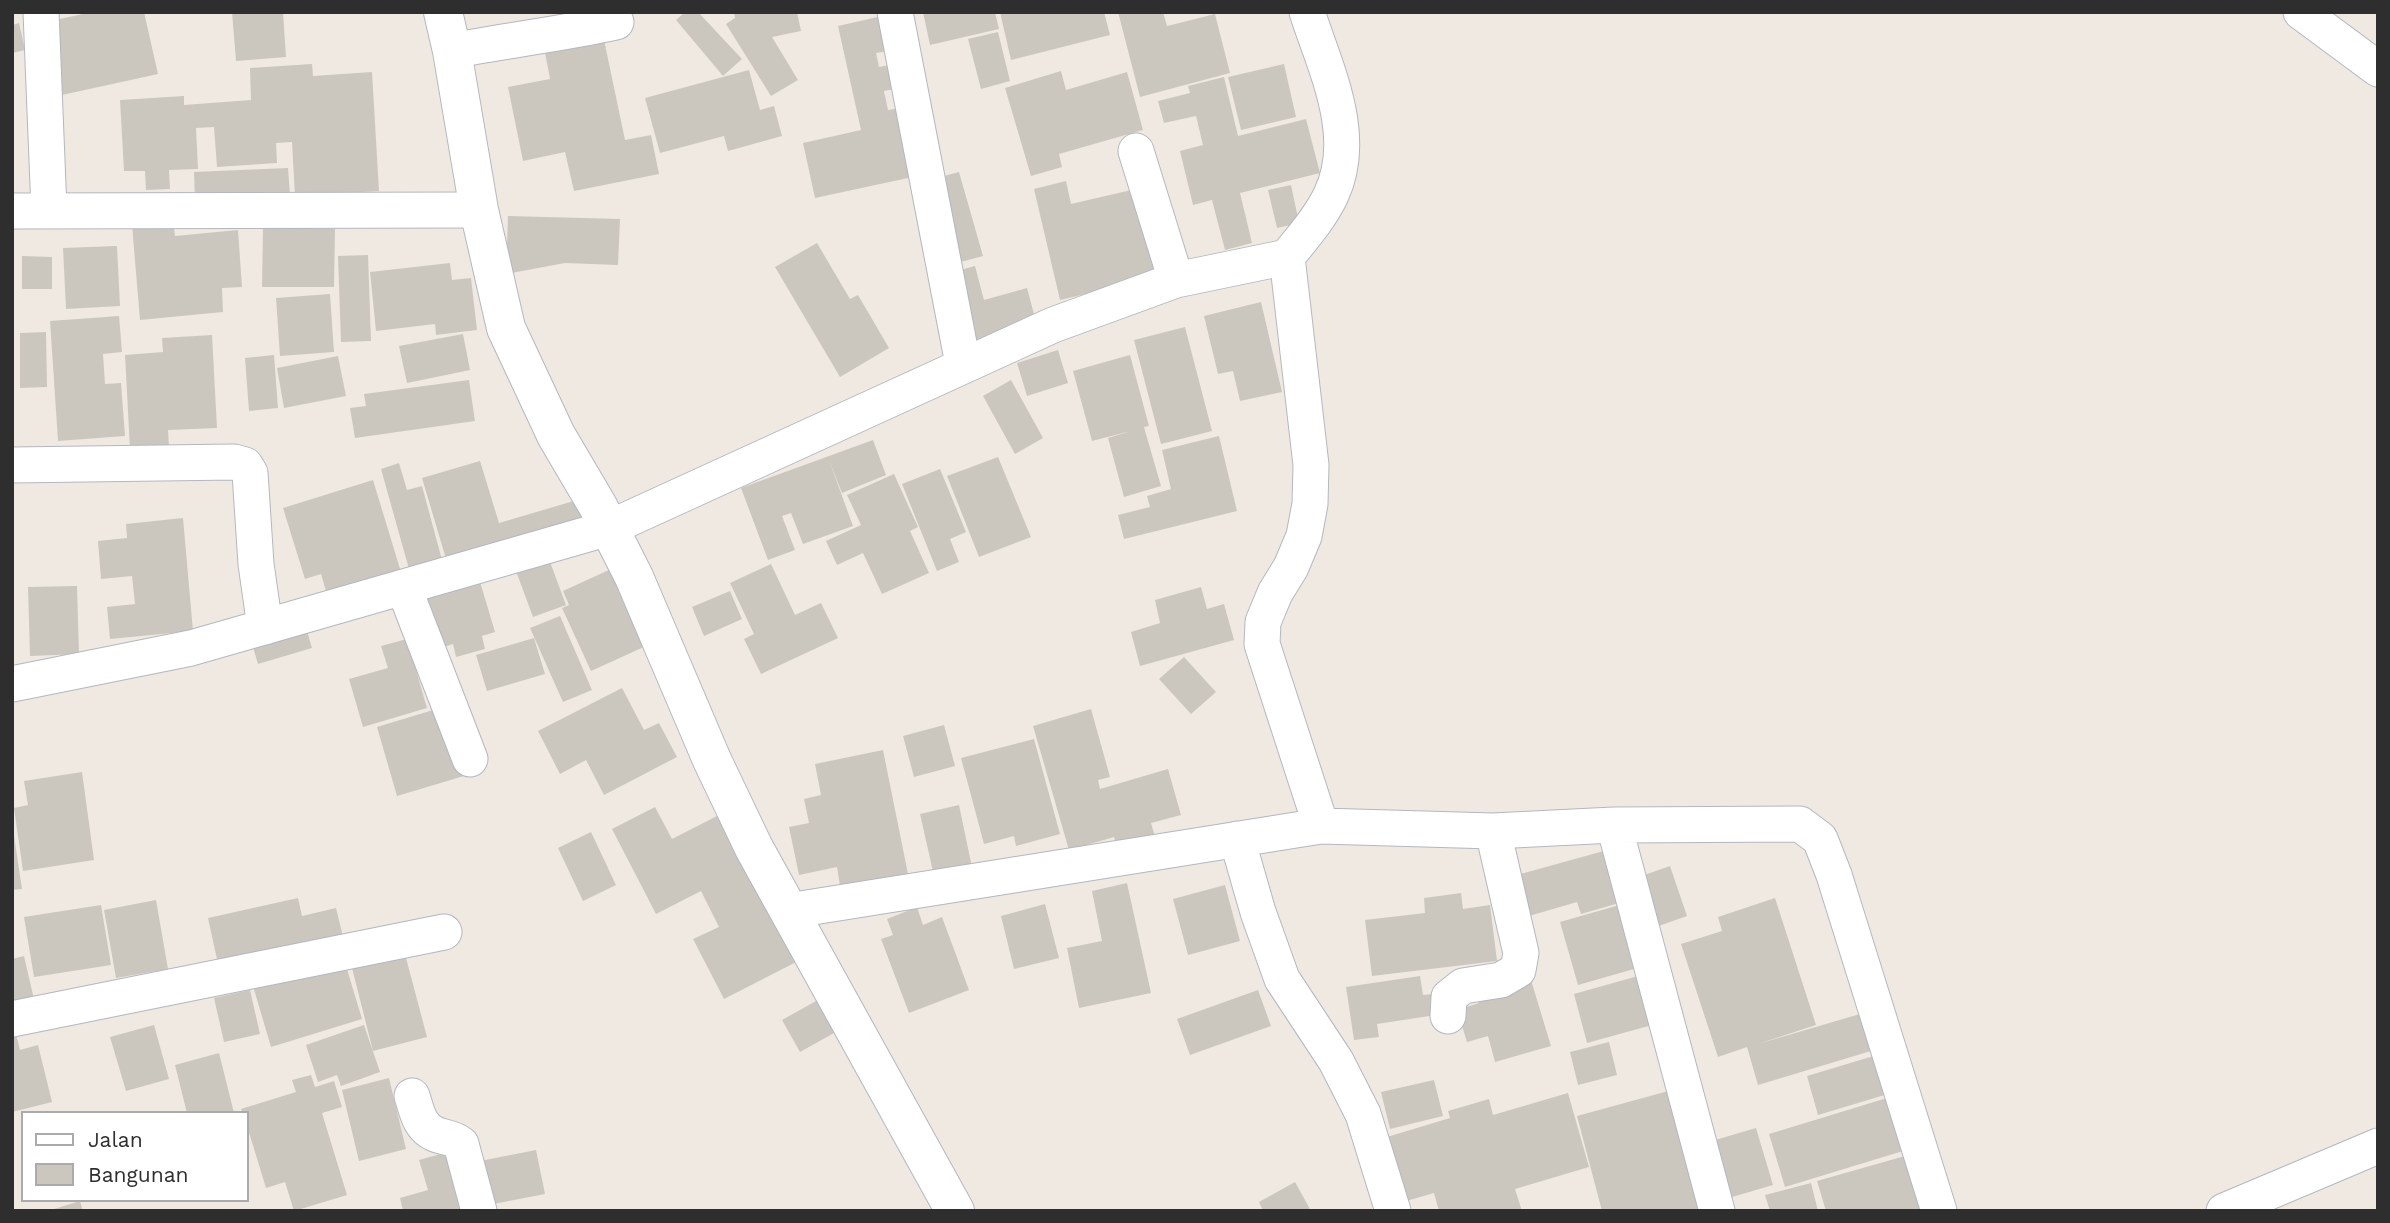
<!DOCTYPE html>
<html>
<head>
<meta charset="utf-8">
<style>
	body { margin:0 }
	#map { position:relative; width:2390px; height:1223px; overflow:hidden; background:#efe9e1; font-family:"Work Sans",sans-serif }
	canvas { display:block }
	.frame { position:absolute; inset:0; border:14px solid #2e2e2e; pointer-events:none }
	.legend { position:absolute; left:21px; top:1111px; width:228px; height:91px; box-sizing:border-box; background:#fff; border:2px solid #ababab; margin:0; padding:9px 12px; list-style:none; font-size:21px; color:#2e2e2e }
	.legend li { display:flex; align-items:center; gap:14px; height:35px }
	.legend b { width:35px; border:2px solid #ababab }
</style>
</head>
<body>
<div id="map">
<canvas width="2390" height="1223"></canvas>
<div class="frame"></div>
<ul class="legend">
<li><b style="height:9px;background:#fff"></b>Jalan</li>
<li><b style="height:19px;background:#cbc7bf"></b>Bangunan</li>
</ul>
</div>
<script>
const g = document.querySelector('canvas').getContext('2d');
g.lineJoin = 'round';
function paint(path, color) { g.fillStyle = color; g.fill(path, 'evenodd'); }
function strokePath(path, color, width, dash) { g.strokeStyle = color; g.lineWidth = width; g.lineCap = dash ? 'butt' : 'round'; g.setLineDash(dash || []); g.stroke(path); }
const building = new Path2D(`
	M92,12h52l14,62 -96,21 -16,-73z
	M232,12h51l3,45 -50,4z
	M685,12h13l44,47 -19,17 -47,-56z
	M734,12h63l4,19 -29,6 26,43 -27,16 -45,-72 9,-6z
	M923,12h72l4,17 -69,16z
	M1000,12h104l6,23 -99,25z
	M1118,12h45l4,14 48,-12 15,59 -90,24z
	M882,16l7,35 -13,2 3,14 16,-3 5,24 -16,3 4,19 19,-3 15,68 -107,23 -12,-55 58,-13 -23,-104z
	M19,23l6,27 -13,3v-28z
	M998,32l12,49 -29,8 -13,-50z
	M603,35l22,105 26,-5 8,39 -85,17 -9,-39 -42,9 -15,-74 42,-8 -6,-32z
	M312,64l1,12 59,-4 7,119 -84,5 -3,-54 -16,1 1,20 -60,4 -3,-40 -18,1 2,41 -29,1 1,19 -24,1 -1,-19h-21l-4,-71 64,-4v9l67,-5 -1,-32z
	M1284,64l12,53 -55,13 -13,-53z
	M749,70l11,40 14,-4 8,30 -54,15 -4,-15 -64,17 -15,-55z
	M1061,71l5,19 61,-18 16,58 -84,24 3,13 -31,9 -26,-88z
	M1224,77l14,59 68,-17 14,54 -80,20 12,50 -27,7 -13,-50 -19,5 -13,-54 23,-6 -7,-29 -32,7 -6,-22 32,-8 -2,-7z
	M288,168l2,27 -95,5 -1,-28z
	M959,172l24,84 -26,7 -24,-84z
	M1066,181l5,23 69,-16 21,88 -101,24 -26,-111z
	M1291,185l8,38 -22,5 -9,-38z
	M508,216l112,3 -2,46 -53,-2 -59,11z
	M173,221l2,15 63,-6 4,57 -20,1 1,24 -83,8 -8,-95z
	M263,227l72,2 -1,58h-72z
	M817,243l33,56 8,-4 31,53 -49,29 -65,-110z
	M117,246l3,60 -54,3 -3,-61z
	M368,255l3,86 -30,1 -3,-86z
	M22,256l30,1v32h-30z
	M450,263l2,17 19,-2 6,52 -41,5 -1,-11 -59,7 -6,-59z
	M975,266l9,34 43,-12 11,41 -64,17 -20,-74z
	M330,294l4,58 -54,4 -4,-58z
	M1261,302l21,90 -42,9 -7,-30 -15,3 -14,-58z
	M119,316l3,36 -19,2 2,30 16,-1 4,53 -67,5 -8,-120z
	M1185,327l27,104 -51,13 -27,-104z
	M46,332l1,55 -27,1v-55z
	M463,334l7,36 -63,13 -8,-37z
	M212,335l5,93 -49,2 1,17 -39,2 -5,-94 38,-3 -1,-14z
	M1058,350l10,33 -41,13 -10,-33z
	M274,355l4,53 -29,3 -4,-53z
	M1130,355l19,71 -5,1 17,59 -37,11 -16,-59 23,-7 -39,10 -19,-70z
	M338,356l8,40 -62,12 -7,-40z
	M469,380l6,41 -120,17 -5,-30 16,-2 -2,-12z
	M1011,380l32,58 -28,16 -32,-58z
	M1219,436l18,75 -113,28 -6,-24 32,-8 -3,-11 24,-7 -9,-39z
	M873,440l13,35 -44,18 -13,-33 24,66 -50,18 -12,-31 -9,3 13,34 -27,10 -27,-72z
	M998,457l33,80 -52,20 -32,-81z
	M480,461l19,62 85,-25 8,28 -143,43 -27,-91z
	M399,463l8,27 15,-4 20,74 -33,9 -28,-100z
	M940,469l26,63 -16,7 9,23 -22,9 -35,-87z
	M894,474l24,53 -8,4 19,42 -47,21 -19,-41 -26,12 -11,-24 35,-16 -14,-30z
	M373,480l31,102 -74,23 -9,-31 -16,5 -22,-71z
	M183,518l10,113 -83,8 -3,-32 28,-3 -3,-28 -31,3 -3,-38 29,-3 -1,-14z
	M546,551l20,54 -33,12 -20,-54z
	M622,564l35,77 -66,30 -29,-63 7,-3 -6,-14z
	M771,564l24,51 26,-12 17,35 -77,36 -17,-35 10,-5 -24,-51z
	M478,575l17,57 -13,4 3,13 -29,8 -3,-13 -19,6 -16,-58z
	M77,586l2,68 -49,2 -2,-69z
	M1201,587l6,22 17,-5 10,36 -94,26 -9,-34 29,-9 -5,-23z
	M730,591l12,28 -38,17 -12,-29z
	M560,616l32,74 -29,12 -33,-74z
	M304,621l8,27 -54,16 -8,-27z
	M534,638l11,36 -58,17 -11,-36z
	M407,639l20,69 -64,19 -14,-48 39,-11 -7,-22z
	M1184,657l32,35 -25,22 -32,-35z
	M622,688l22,42 15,-7 18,34 -73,38 -18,-35 -26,14 -22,-43z
	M443,707l21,69 -67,20 -20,-69z
	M1091,709l19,68 -12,3 2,9 68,-20 13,46 -30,8 7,24 -38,11 -6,-21 -45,13 -36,-124z
	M944,725l11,41 -41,11 -11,-41z
	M1034,739l26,95 -44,12 -2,-10 -30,8 -23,-86z
	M883,750l27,134 -68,14 -5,-31 -38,8 -10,-48 20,-4 -5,-24 17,-4 -6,-31z
	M82,772l12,88 -71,11 -9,-63 14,-3 -4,-24z
	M959,805l15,72 -38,8 -16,-71z
	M655,807l17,32 45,-23 27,53 60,89 -80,41 -31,-60 26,-12 -18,-36 -45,23 -44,-85z
	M12,822l10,67 -10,1z
	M591,832l25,53 -33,16 -25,-53z
	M1611,849l15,52 -45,13 -4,-12 -48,14 -12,-41z
	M1670,866l17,50 -37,13 -17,-50z
	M1127,883l24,110 -72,15 -12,-60 35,-7 -10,-50z
	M1225,885l15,56 -52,14 -15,-56z
	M1461,893l2,16 27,-4 7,56 -125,15 -7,-56 60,-7 -1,-15z
	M298,898l4,18 34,-8 9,37 -125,28 -12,-55z
	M1775,898l41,127 -58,19 112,-33 11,37 -123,37 -11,-38 -29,10 -37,-113 41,-13 -4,-14z
	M156,900l12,69 -52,9 -12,-68z
	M1045,904l14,54 -45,11 -13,-53z
	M1623,904l18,63 -63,18 -18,-63z
	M101,905l10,60 -77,12 -10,-60z
	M917,907l6,18 19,-8 27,73 -60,23 -28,-74 12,-4 -6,-16z
	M405,954l22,83 -54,14 -21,-83z
	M24,956l12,52 -24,6v-55z
	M344,959l18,60 -91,28 -18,-61z
	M1420,976l3,19 10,-1 3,21 -59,9 2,13 -25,3 -8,-53z
	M1638,976l14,49 -65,18 -13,-49z
	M1531,980l20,66 -56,16 -7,-26 -21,6 -10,-32 22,-7 -2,-7z
	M250,990l10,44 -36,8 -10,-44z
	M1258,990l13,36 -81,29 -13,-36z
	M825,996l18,32 -43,24 -18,-32z
	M154,1025l15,54 -43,12 -16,-54z
	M364,1025l16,47 -39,14 -4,-11 -19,7 -12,-37z
	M15,1030l5,20 18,-5 14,57 -40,10v-81z
	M1609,1042l8,33 -39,10 -8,-33z
	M219,1053l15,60h-47l-12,-48z
	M1877,1055l11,39 -70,21 -11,-39z
	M311,1075l4,12 19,-6 8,26 -20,6 25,82 -53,16 -9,-29 -19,6 -19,-62v-13h-4l-2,-4 55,-17 -4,-12z
	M389,1078l17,71 -47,12 -17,-71z
	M1434,1080l9,36 -53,13 -9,-37z
	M1672,1090l32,119 -8,2h-94l-25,-95z
	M1568,1093l21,74 -74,22 7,22h-83l-5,-18 -38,11 -19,-64 73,-22 -2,-7 41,-12 4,16z
	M1887,1098l16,53 -118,36 -16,-53z
	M1756,1128l17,57 -51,15 -17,-57z
	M536,1150l9,44 -57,11 -8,-44z
	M448,1152l18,59h-63l-3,-13 28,-8 -9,-30z
	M1905,1156l17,55h-96l-9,-30z
	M1295,1182l16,29h-48l-4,-9z
	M1811,1183l7,28h-48l-5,-16z
	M80,1201l3,10h-32v-1z`);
const minor = new Path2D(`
	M41,12l8,198
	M895,12l68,352
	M1307,12c19,58 52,124 24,183 -11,23 -29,43 -44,62l24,208 -1,39 -6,32 -13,31 -16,26 -12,29 -1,22 59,182 172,5 121,-6 186,-1 20,15 14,36 105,336
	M2301,12l77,57
	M452,51c55,-11 110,-17 164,-29
	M1136,151l40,129
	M12,211l467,-1
	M12,465l222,-3 11,3 5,8 6,91 9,63
	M404,588l66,171
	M12,684l179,-36 418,-120 444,-203 123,-45 111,-23
	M1614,825l103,386
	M1237,839l21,73 24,67 54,82 27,53 30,97
	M788,911l533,-85
	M1448,1016l1,-19 14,-11 38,-6 17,-10 3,-17 -28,-122
	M12,1019l432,-87
	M412,1096c5,15 7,31 23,38 9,4 17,3 26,10l18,67
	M2224,1211l154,-65`);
const tertiary = new Path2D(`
	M443,12l9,39 27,159 27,118 50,107 43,73 35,69 78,183 42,88 201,363`);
paint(building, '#cbc7bf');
strokePath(minor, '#b4b7c1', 37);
strokePath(tertiary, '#b4b7c1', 40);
strokePath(minor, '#fff', 35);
strokePath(tertiary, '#fff', 38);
</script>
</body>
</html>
